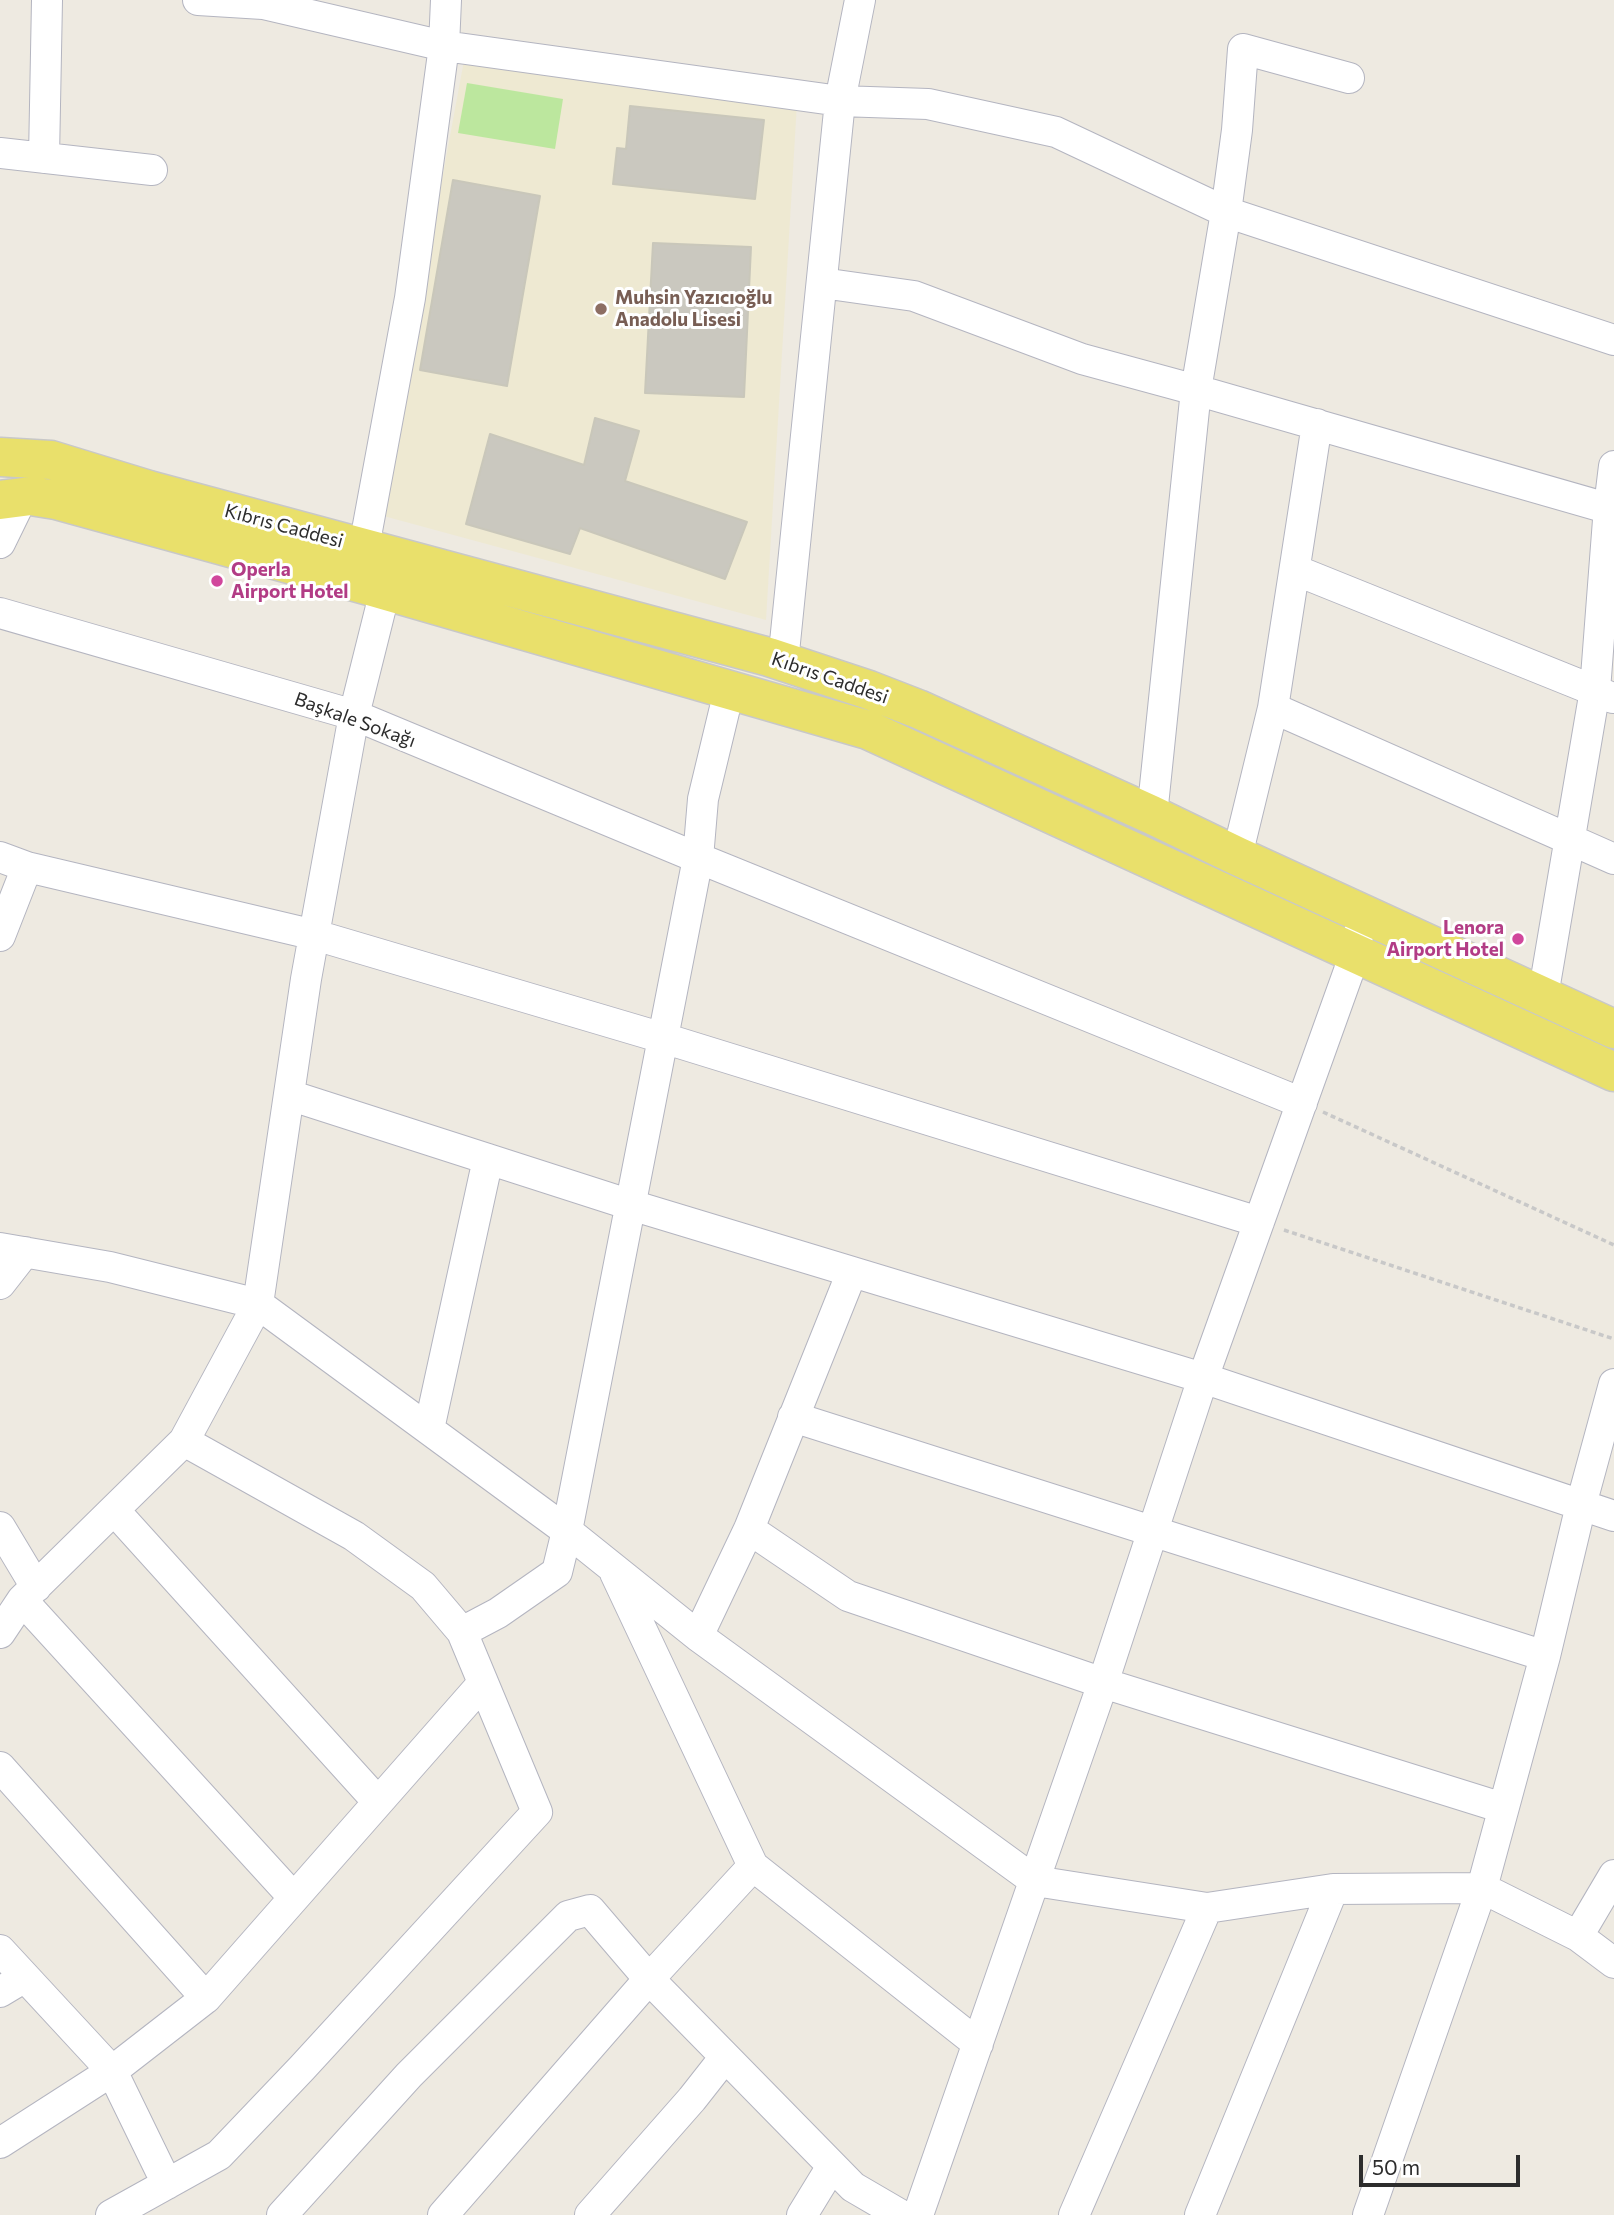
<!DOCTYPE html>
<html>
<head>
<meta charset="utf-8">
<style>
	body { margin:0 }
	#map { position:relative; width:1614px; height:2215px; overflow:hidden; background:#eeeae1; font-family:Commissioner,sans-serif }
	canvas { display:block }
	.scale { position:absolute; left:1359px; top:2155px; width:161px; height:32px; box-sizing:border-box; border:4px solid #2d2d2d; border-top:0; padding-left:9px; font-size:21px; line-height:24px; white-space:nowrap; color:#2d2d2d; -webkit-text-stroke:5px #fff; paint-order:stroke }
</style>
</head>
<body>
<div id="map">
<canvas width="1614" height="2215"></canvas>
<div class="scale">50 m</div>
</div>
<script>
const g = document.querySelector('canvas').getContext('2d');
g.lineJoin = 'round';
function paint(path, color) { g.fillStyle = color; g.fill(path, 'evenodd'); }
function strokePath(path, color, width, dash) { g.strokeStyle = color; g.lineWidth = width; g.lineCap = dash ? 'butt' : 'round'; g.setLineDash(dash || []); g.stroke(path); }
function write(font, color, halo, rows, align = 'center') {
  g.font = font + ' Commissioner,sans-serif'; g.lineWidth = 6; g.setLineDash([]); g.textBaseline = 'middle'; g.strokeStyle = halo; g.fillStyle = color; for (const [text, x, y, turn = 0] of rows) {
    g.save(); g.translate(x, y); g.rotate((+turn || 0) * Math.PI / 180); g.textAlign = isNaN(turn) ? turn : align; if (halo) g.strokeText(text, 0, 0); g.fillText(text, 0, 0); g.restore();
  }
}
const education = new Path2D(`
	M465,55l332,48 -31,517 -386,-105z`);
const pitch = new Path2D(`
	M467,83l96,16 -8,50 -97,-16z`);
const building = new Path2D(`
	M630,106l134,14 -9,79 -142,-15 4,-36 9,1z
	M453,180l87,16 -33,190 -87,-16z
	M653,243l98,4 -7,150 -99,-4z
	M595,418l44,13 -14,50 122,41 -22,57 -145,-51 -10,26 -104,-30 24,-90 94,31z`);
const path = new Path2D(`
	M1323,1112l291,133
	M1284,1230l330,109`);
const minor = new Path2D(`
	M198,0l65,4 181,42 396,55 88,3 128,28 170,80 388,128
	M0,153l152,17
	M44,158l3,-158
	M822,283l92,13 168,63 114,31 418,120
	M0,543l22,-45
	M1295,570l318,128
	M0,613l354,102 344,143 604,245
	M783,662l57,-561 20,-101
	M729,691l-26,108 -5,59 -131,673 131,105 337,245 172,27 126,-19 149,-1 96,48
	M1273,708l341,151
	M1152,815l44,-425 30,-178 11,-82 6,-81 106,29
	M1237,856l36,-148 44,-284
	M0,857l27,10 288,68 348,103 596,184
	M0,936l27,-69
	M1543,996l52,-306 14,-183 5,-41
	M289,1095l342,110 572,173 411,138
	M0,1248l110,19 148,37 309,227 -10,41 -59,41 -36,19
	M0,1284l25,-32
	M793,1417l752,239
	M429,1429l59,-270
	M114,1510l264,292
	M0,1527l36,60
	M749,1529l99,67 255,87 400,125
	M615,1573l138,293 225,178
	M22,1600l272,298
	M0,1633l22,-33 162,-159 74,-137 48,-325 48,-264 31,-124 -21,-44 46,-249 34,-252 2,-46
	M698,1636l51,-107 103,-257
	M0,1767l206,231
	M1614,1875l-36,61 36,27
	M0,1950l112,121 55,113
	M0,1992l25,-15
	M0,2143l112,-72 94,-73 277,-315
	M111,2215l108,-60 83,-87 235,-256 -75,-180 -39,-46 -69,-50 -170,-95
	M282,2215l127,-140 159,-159 22,-6 59,69 204,208 48,28
	M443,2215l206,-236 104,-113
	M590,2215l102,-116 33,-42
	M802,2215l30,-49
	M918,2215l185,-532 100,-305 152,-424 3,-19
	M1074,2215l133,-307
	M1200,2215l133,-326
	M1368,2215l114,-327 63,-232 36,-151 33,-121`);
const major = new Path2D(`
	M0,457l51,3 98,30 620,167 100,33 49,19 234,106 85,41 377,173
	M0,500l31,-4 25,4 313,86 499,144 746,342`);
const markers = [
	[601,309,7,"#8d6e63"],
	[217,581,7,"#d1479c"],
	[1518,939,7,"#d1479c"]
];
const educationNames = [
	["Muhsin Yazıcıoğlu",615,298],
	["Anadolu Lisesi",615,320]
];
const streetNames = [
	["Kıbrıs Caddesi",284,526,15],
	["Kıbrıs Caddesi",830,678,19],
	["Başkale Sokağı",355,720,20]
];
const hotelNames = [
	["Operla",231,570],
	["Airport Hotel",231,592],
	["Lenora",1504,928,"right"],
	["Airport Hotel",1504,950,"right"]
];
paint(education, '#eee9d2');
paint(pitch, '#bce79e');
paint(building, '#cac8bf');
strokePath(building, '#c9c7ba', 2);
strokePath(minor, '#b4b5c0', 32);
strokePath(major, '#c8c8c8', 41);
strokePath(path, '#c8c8c8', 3.5, [5, 3.5]);
strokePath(minor, '#fff', 30);
strokePath(major, '#e9e06b', 38);
for (const [x, y, r, color] of markers) { const dot = new Path2D(); dot.arc(x, y, r, 0, 2 * Math.PI); g.fillStyle = color; g.fill(dot); strokePath(dot, '#fff', 2.5); }
write('bold 19px', '#785e54', '#fff', educationNames, 'left');
write('19px', '#2d2d2d', '#fff', streetNames);
write('bold 19px', '#b23c85', '#fff', hotelNames, 'left');
</script>
</body>
</html>
